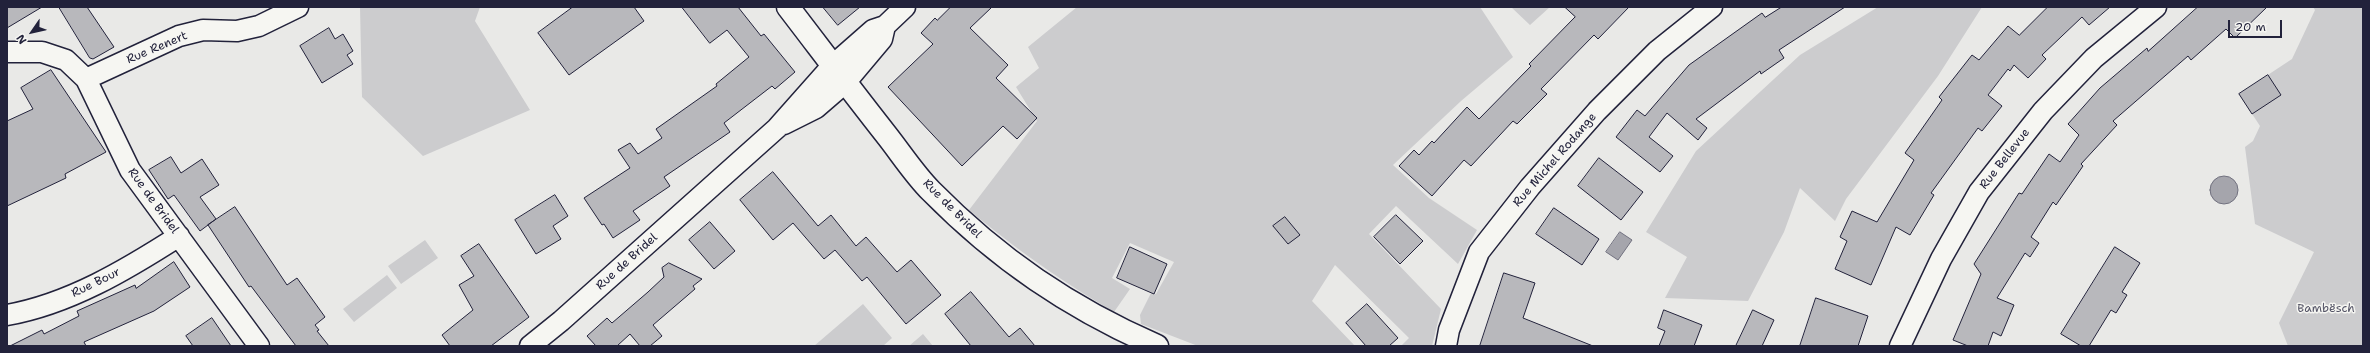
<!DOCTYPE html>
<html>
<head>
<meta charset="utf-8">
<style>
	body { margin:0 }
	#map { position:relative; width:2370px; height:353px; overflow:hidden; background:#e9e9e7; font-family:"Shantell Sans",sans-serif }
	canvas { display:block }
	.frame { position:absolute; inset:0; border:8px solid #22223b; pointer-events:none }
	.north { position:absolute; left:12px; top:12px; width:40px; height:40px; -webkit-text-stroke:3px #f6f6f2; paint-order:stroke; rotate:236deg; font-size:11px; font-weight:700; line-height:16px; text-align:center; color:#22223b }
	.north::after { content:''; display:block; margin:auto; width:14px; height:18px; background:#22223b; clip-path:polygon(50% 0,100% 100%,50% 72%,0 100%) }
	.scale { position:absolute; left:2228px; top:20px; width:54px; height:18px; box-sizing:border-box; border:2px solid #22223b; border-top:0; padding-left:5px; font-size:12px; line-height:14px; white-space:nowrap; color:#22223b; -webkit-text-stroke:3px #f6f6f2; paint-order:stroke }
</style>
</head>
<body>
<div id="map">
<canvas width="2370" height="353"></canvas>
<div class="frame"></div>
<div class="north">N</div>
<div class="scale">20 m</div>
</div>
<script>
const g = document.querySelector('canvas').getContext('2d');
g.lineJoin = 'round';
function paint(path, color) { g.fillStyle = color; g.fill(path, 'evenodd'); }
function strokePath(path, color, width, dash) { g.strokeStyle = color; g.lineWidth = width; g.lineCap = dash ? 'butt' : 'round'; g.setLineDash(dash || []); g.stroke(path); }
function write(font, color, halo, rows, align = 'center') {
  g.font = font + ' "Shantell Sans",sans-serif'; g.lineWidth = 3; g.setLineDash([]); g.textBaseline = 'middle'; g.strokeStyle = halo; g.fillStyle = color; for (const [text, x, y, turn = 0] of rows) {
    g.save(); g.translate(x, y); g.rotate((+turn || 0) * Math.PI / 180); g.textAlign = isNaN(turn) ? turn : align; if (halo) g.strokeText(text, 0, 0); g.fillText(text, 0, 0); g.restore();
  }
}
const green = new Path2D(`
	M360,7h120l-5,14 55,89 -107,46 -61,-59z
	M1077,7h403l33,50 -52,44 -68,64 36,33 48,32 -19,34 -62,-58 -27,28 72,75 -9,37h-31l8,-8 -74,-73 -23,36 43,45h-157l-57,-22 -1,-9 11,-22 5,1 18,-32 -44,-19 -18,35 18,11 -16,23c-54,-32 -97,-62 -145,-102l68,-89 -21,-34 23,-19 -11,-21z
	M1511,7h39l-20,18z
	M1878,7h104l-44,69 -92,123 -11,22 -35,-33 -16,44 -36,69 -83,-3 22,-41 -41,-25 50,-81 104,-96z
	M2313,7h50v339h-75l-9,-23 35,-71 -59,-28 -10,-77 8,-6 7,-15 -21,-32 53,-35 23,-49z
	M425,240l13,18 -37,26 -13,-18z
	M387,275l10,13 -43,34 -11,-13z
	M863,304l29,34 -9,8h-69z
	M923,334l10,12h-24z`);
const water = new Path2D(`
	M2210 190a14 14 0 1 1 28 0a14 14 0 1 1-28 0Z
	M1620,232l12,8 -14,20 -12,-8z`);
const building = new Path2D(`
	M7,7h35l-35,21z
	M59,7h28l27,40 -21,12 -3,-1z
	M573,7h61l10,14 -75,54 -31,-42z
	M682,7h56l23,29 3,-2 31,38 -20,17 -3,-3 -48,37 6,9 -66,45 6,9 -37,25 7,9 -27,18 -9,-14 -2,1 -18,-27 46,-30 -12,-18 12,-7 8,11 24,-16 -6,-9 61,-43 -1,-2 33,-27 -22,-27 -17,13z
	M823,7h37l-22,18z
	M951,7h41l-22,21 38,37 -12,13 41,40 -20,21 -14,-13 -41,40 -74,-79 45,-43 -12,-11 14,-15 2,2z
	M1565,7h64l-31,32 -4,-4 -53,54 6,5 -30,30 -4,-3 -42,45 -7,-6 -32,36 -33,-30 15,-16 5,5 13,-14 2,2 33,-36 12,12 52,-53 -2,-2 46,-47z
	M1782,7h63l-66,43 5,8 -23,16 -1,-3 -64,48 11,9 -9,12 -31,-27 -18,24 24,19 -13,16 -44,-35 21,-27 8,6 44,-51 73,-52 3,4z
	M2048,7h62l-21,18 -7,-8 -40,38 4,4 -18,19 -14,-13 -4,6 -2,-2 -20,26 14,11 -20,25 -4,-3 -47,65 3,2 -24,40 -14,-8 -25,58 -36,-16 12,-28 -7,-4 12,-26 25,11 37,-62 -9,-7 37,-53 -3,-3 33,-42 7,5 29,-34 11,9z
	M2198,7h69l-32,31 -9,-9 -35,31 -3,-4 -75,65 4,4 -36,39 2,2 -27,39 -3,-3 -22,35 8,6 -9,14 -5,-4 -28,45 17,7 -13,31 -8,-4 -5,14h-20l-15,-6 28,-66 -7,-10 45,-71 3,1 27,-40 11,8 19,-27 -11,-11 32,-36 47,-40 1,3z
	M329,28l6,11 8,-5 10,17 -6,4 6,9 -31,19 -22,-37z
	M51,70l55,82 -41,22 1,4 -59,28v-85l26,-12 -12,-21z
	M2268,75l13,20 -29,19 -13,-20z
	M171,157l10,16 21,-14 17,26 -19,12 16,22 -16,12 -26,-36 -6,4 -19,-29z
	M1599,158l44,34 -22,28 -43,-34z
	M773,172l45,54 13,-11 25,31 10,-9 31,35 14,-12 30,35 -35,29 -39,-47 -5,4 -27,-31 -11,9 -31,-36 -20,17 -33,-40z
	M555,195l13,21 -15,10 8,13 -25,15 -21,-34z
	M235,207l52,78 10,-7 28,39 -10,8 4,5 -2,1 12,15h-33l-45,-60 -2,1 -41,-62z
	M1554,208l45,31 -17,26 -46,-31z
	M1396,215l27,26 -23,23 -26,-27z
	M1285,217l15,18 -12,9 -15,-18z
	M710,222l25,29 -21,18 -25,-29z
	M479,244l50,73 -38,29h-41l-8,-11 31,-25 -14,-25 15,-9 -13,-20z
	M1130,247l37,17 -13,30 -37,-16z
	M2115,247l25,16 -18,29 5,3 -11,18 -5,-3 -22,36h-8l-20,-12z
	M174,262l16,25 -36,24 -70,31 2,4h-76l32,-16 2,4 35,-18 -2,-5 58,-26 1,3z
	M669,263l33,16 -9,7 2,3 -42,36 9,11 -12,10h-10l-10,-12 -13,12h-21l-9,-10 20,-18 5,5 36,-31 16,-15 -2,-9z
	M1504,273l31,10 -12,35 70,28h-113z
	M971,292l38,45 11,-9 15,18h-64l-26,-32z
	M1816,298l52,18 -10,30h-58z
	M1367,304l31,34 -9,8h-23l-20,-23z
	M1664,310l38,15 -8,21h-35l6,-15 -7,-3z
	M1753,310l21,10 -12,26h-26z
	M212,318l19,28h-38l-7,-10z`);
const minor = new Path2D(`
	M7,52h35l24,8 20,19 44,91 129,176
	M86,79l93,-43 24,-6 34,1 22,-5 39,-19
	M784,124l32,-16 29,-25 37,-44 3,-13
	M7,315c62,-11 119,-45 172,-79
	M530,346l31,-25 216,-193 55,-62 41,-36 12,-4 20,-19
	M1446,346l3,-16 30,-78 51,-65 67,-76 60,-60 55,-44
	M1900,346l41,-87 38,-67 64,-81 51,-53 62,-51`);
const major = new Path2D(`
	M788,7c33,43 66,87 100,130 14,18 27,38 43,54 67,68 139,117 226,155`);
const streetNames = [
	["Rue Renert",157,48,-23],
	["Rue Bellevue",2005,159,-52],
	["Rue Michel Rodange",1555,160,-49],
	["Rue de Bridel",153,201,54],
	["Rue de Bridel",952,209,45],
	["Rue de Bridel",627,262,-42],
	["Rue Bour",96,283,-26]
];
const parkNames = [
	["Bambësch",2326,309]
];
paint(green, '#ccccce');
paint(water, '#a5a5ac');
strokePath(water, '#71717f', 1);
paint(building, '#b8b8bc');
strokePath(building, '#22223b', 1);
strokePath(minor, '#22223b', 23);
strokePath(major, '#22223b', 25);
strokePath(minor, '#f6f6f2', 20);
strokePath(major, '#f6f6f2', 22);
write('12px', '#22223b', '#f6f6f2', streetNames);
write('12px', '#555567', '#f6f6f2', parkNames);
</script>
</body>
</html>
